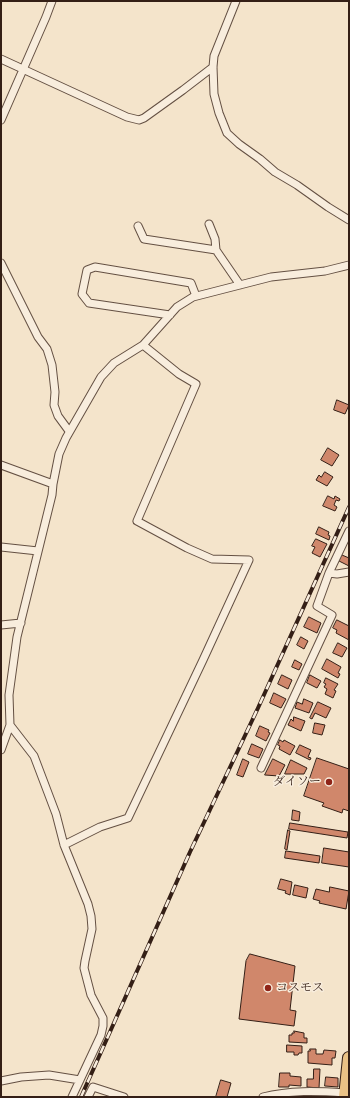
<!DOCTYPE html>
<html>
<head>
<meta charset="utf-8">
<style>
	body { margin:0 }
	#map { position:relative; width:350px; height:1098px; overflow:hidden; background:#f4e4cb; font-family:"Libre Caslon Text",serif }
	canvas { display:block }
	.frame { position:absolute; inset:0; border:2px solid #341f16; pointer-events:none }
</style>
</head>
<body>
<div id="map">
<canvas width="350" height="1098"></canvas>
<div class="frame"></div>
</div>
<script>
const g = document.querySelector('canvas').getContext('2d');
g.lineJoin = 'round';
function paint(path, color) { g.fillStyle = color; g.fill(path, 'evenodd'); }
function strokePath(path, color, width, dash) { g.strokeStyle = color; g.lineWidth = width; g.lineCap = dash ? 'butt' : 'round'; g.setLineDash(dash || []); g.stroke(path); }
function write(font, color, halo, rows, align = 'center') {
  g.font = font + ' "Libre Caslon Text","Noto Serif JP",serif'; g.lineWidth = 3; g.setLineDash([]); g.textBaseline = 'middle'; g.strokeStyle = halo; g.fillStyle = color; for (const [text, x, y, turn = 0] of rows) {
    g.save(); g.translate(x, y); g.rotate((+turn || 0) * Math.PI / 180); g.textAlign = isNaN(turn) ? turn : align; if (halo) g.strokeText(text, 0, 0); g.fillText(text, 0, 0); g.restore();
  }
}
const building = new Path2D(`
	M337,400l12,5 -4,9 -11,-4z
	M328,448l11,7 -7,11 -11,-6z
	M325,472l8,5 -6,9 -11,-6 3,-5 2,2z
	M328,496l6,3 1,-3 5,3 -1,2 -3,-1 -2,5 3,2 -2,4 -12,-5z
	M319,527l10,5 -1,3 2,1 -1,4 -13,-6z
	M316,539l11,5 -7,13 -8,-4 3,-6 -3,-1z
	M342,555l7,3v8l-10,-5z
	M309,617l12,6 -4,10 -13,-6z
	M337,620l12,6v14l-13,-7 1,-3 -4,-2z
	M301,637l7,4 -4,8 -7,-4z
	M338,643l9,5 -5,9 -9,-4z
	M327,659l14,8 -3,6 2,1 -2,4 -16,-9z
	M295,660l7,4 -3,6 -7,-3z
	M282,675l10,5 -4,9 -10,-5z
	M310,675l11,6 -4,7 -10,-5z
	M326,678l12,6 -4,6 2,1 -3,7 -8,-4 2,-5 -3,-2 2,-3 -2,-1z
	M274,693l12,6 -5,9 -11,-5z
	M304,699l9,4 -4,10 -14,-5 2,-6 5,2z
	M318,702l13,6 -5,10 -11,-5 -3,6 -2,-1z
	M294,717l11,4 -4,10 -13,-6 3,-6 2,2z
	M315,723l10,2 -3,10 -9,-2z
	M260,726l9,4 -1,2 2,1 -4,8 -10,-5z
	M280,740l3,2 1,-2 11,6 -5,9 -11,-6 1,-3 -2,-1z
	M252,744l11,5 -4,9 -11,-4z
	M300,745l11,5 -3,7 3,1 -1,2 -14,-7z
	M317,758l32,11v42l-6,-2 -1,4 -20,-7 2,-3 -20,-7z
	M243,759l6,3 -6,15 -6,-2z
	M273,759l12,6 -6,11 -14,-1z
	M291,760l16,8 -3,6h-19z
	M293,810l7,2 -1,9 -7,-1z
	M290,823l58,9 -1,6 -58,-9z
	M288,830l2,1 -3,19 -2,-1z
	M324,848l25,4v15l-27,-4z
	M286,851l34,5 -1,7 -34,-5z
	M281,879l11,3 -2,13 -5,-2 1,-2 -8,-2z
	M295,885l13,3 -2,10 -13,-3z
	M330,887l19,4 -3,18 -27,-6 1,-2 -7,-2 3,-10 13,3z
	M250,954l45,12 -5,44 6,1 -2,15 -55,-7 7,-58z
	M294,1031l10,2v5h3v5l-18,-1v-7h3v-2h2z
	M287,1045l15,1v7h-3l-1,2h-4v-3h-7z
	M310,1049h6v5h7l1,-4 12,1 -1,7h-3v7l-24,-2v-12h2z
	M314,1069h6l-1,19 -12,-1v-8h6z
	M280,1073h10v3l11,1v9l-12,-1v2h-10z
	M326,1077l12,1v9l-13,-1z
	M221,1080l10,3 -4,14h-11z`);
const minor = new Path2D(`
	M236,1l-22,55 -1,11 1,27 5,19 8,20 12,11 21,15 15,13 22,13 31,22 21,13
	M1,59l126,58 12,3 5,-2 39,-28 30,-23
	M1,120l45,-103 6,-16
	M209,224l6,15 1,11 24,35
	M138,226l6,13 72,11
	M1,263l37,74 9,12 5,16 3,27 -1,13 4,11 11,15
	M170,315l-81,-12 -7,-9 5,-24 8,-3 96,16 5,13
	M1,465l52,19
	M1,547l37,4
	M329,573l20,-42
	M1,625l20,-2
	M10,725l24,31 22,58 8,31 24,59 3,12 1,13 -7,32 -1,7 7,27 12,23v8l-2,9 -29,62
	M1,750l9,-25 -1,-30 8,-58 35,-142 1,-11 6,-30 7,-16 35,-61 13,-14 29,-18 34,-38 16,-10 78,-20 54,-6 24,-6
	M261,768l71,-153 -15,-9 12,-33 8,1 12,-2
	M64,845l36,-18 28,-9 75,-158 46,-100 -37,-1 -25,-11 -50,-27 59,-137 -17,-10 -36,-29
	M1,1081l20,-4 28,-2 31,5
	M88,1097l5,-10 31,10
	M263,1097c27,-7 54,-6 82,-4`);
const trunk = new Path2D(`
	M345,1097l4,-39`);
const rail = new Path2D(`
	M81,1097l109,-245 68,-144 91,-201`);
const markers = [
	[329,782,4,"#8f2418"],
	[268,988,4,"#8f2418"]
];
const poiNames = [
	["ダイソー",321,782],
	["コスモス",276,988,"left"]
];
paint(building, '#d0876b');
strokePath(building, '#341f16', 1);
strokePath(minor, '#645043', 9);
strokePath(trunk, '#341f16', 14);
strokePath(minor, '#f8eddd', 7);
strokePath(trunk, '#eac286', 12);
strokePath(rail, '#341f16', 4);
strokePath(rail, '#f8eddd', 2.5, [8]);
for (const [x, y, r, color] of markers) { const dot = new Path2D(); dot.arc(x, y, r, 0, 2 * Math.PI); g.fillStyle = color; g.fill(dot); strokePath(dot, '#f8eddd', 1.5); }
write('12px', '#341f16', '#f8eddd', poiNames, 'right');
</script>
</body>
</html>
